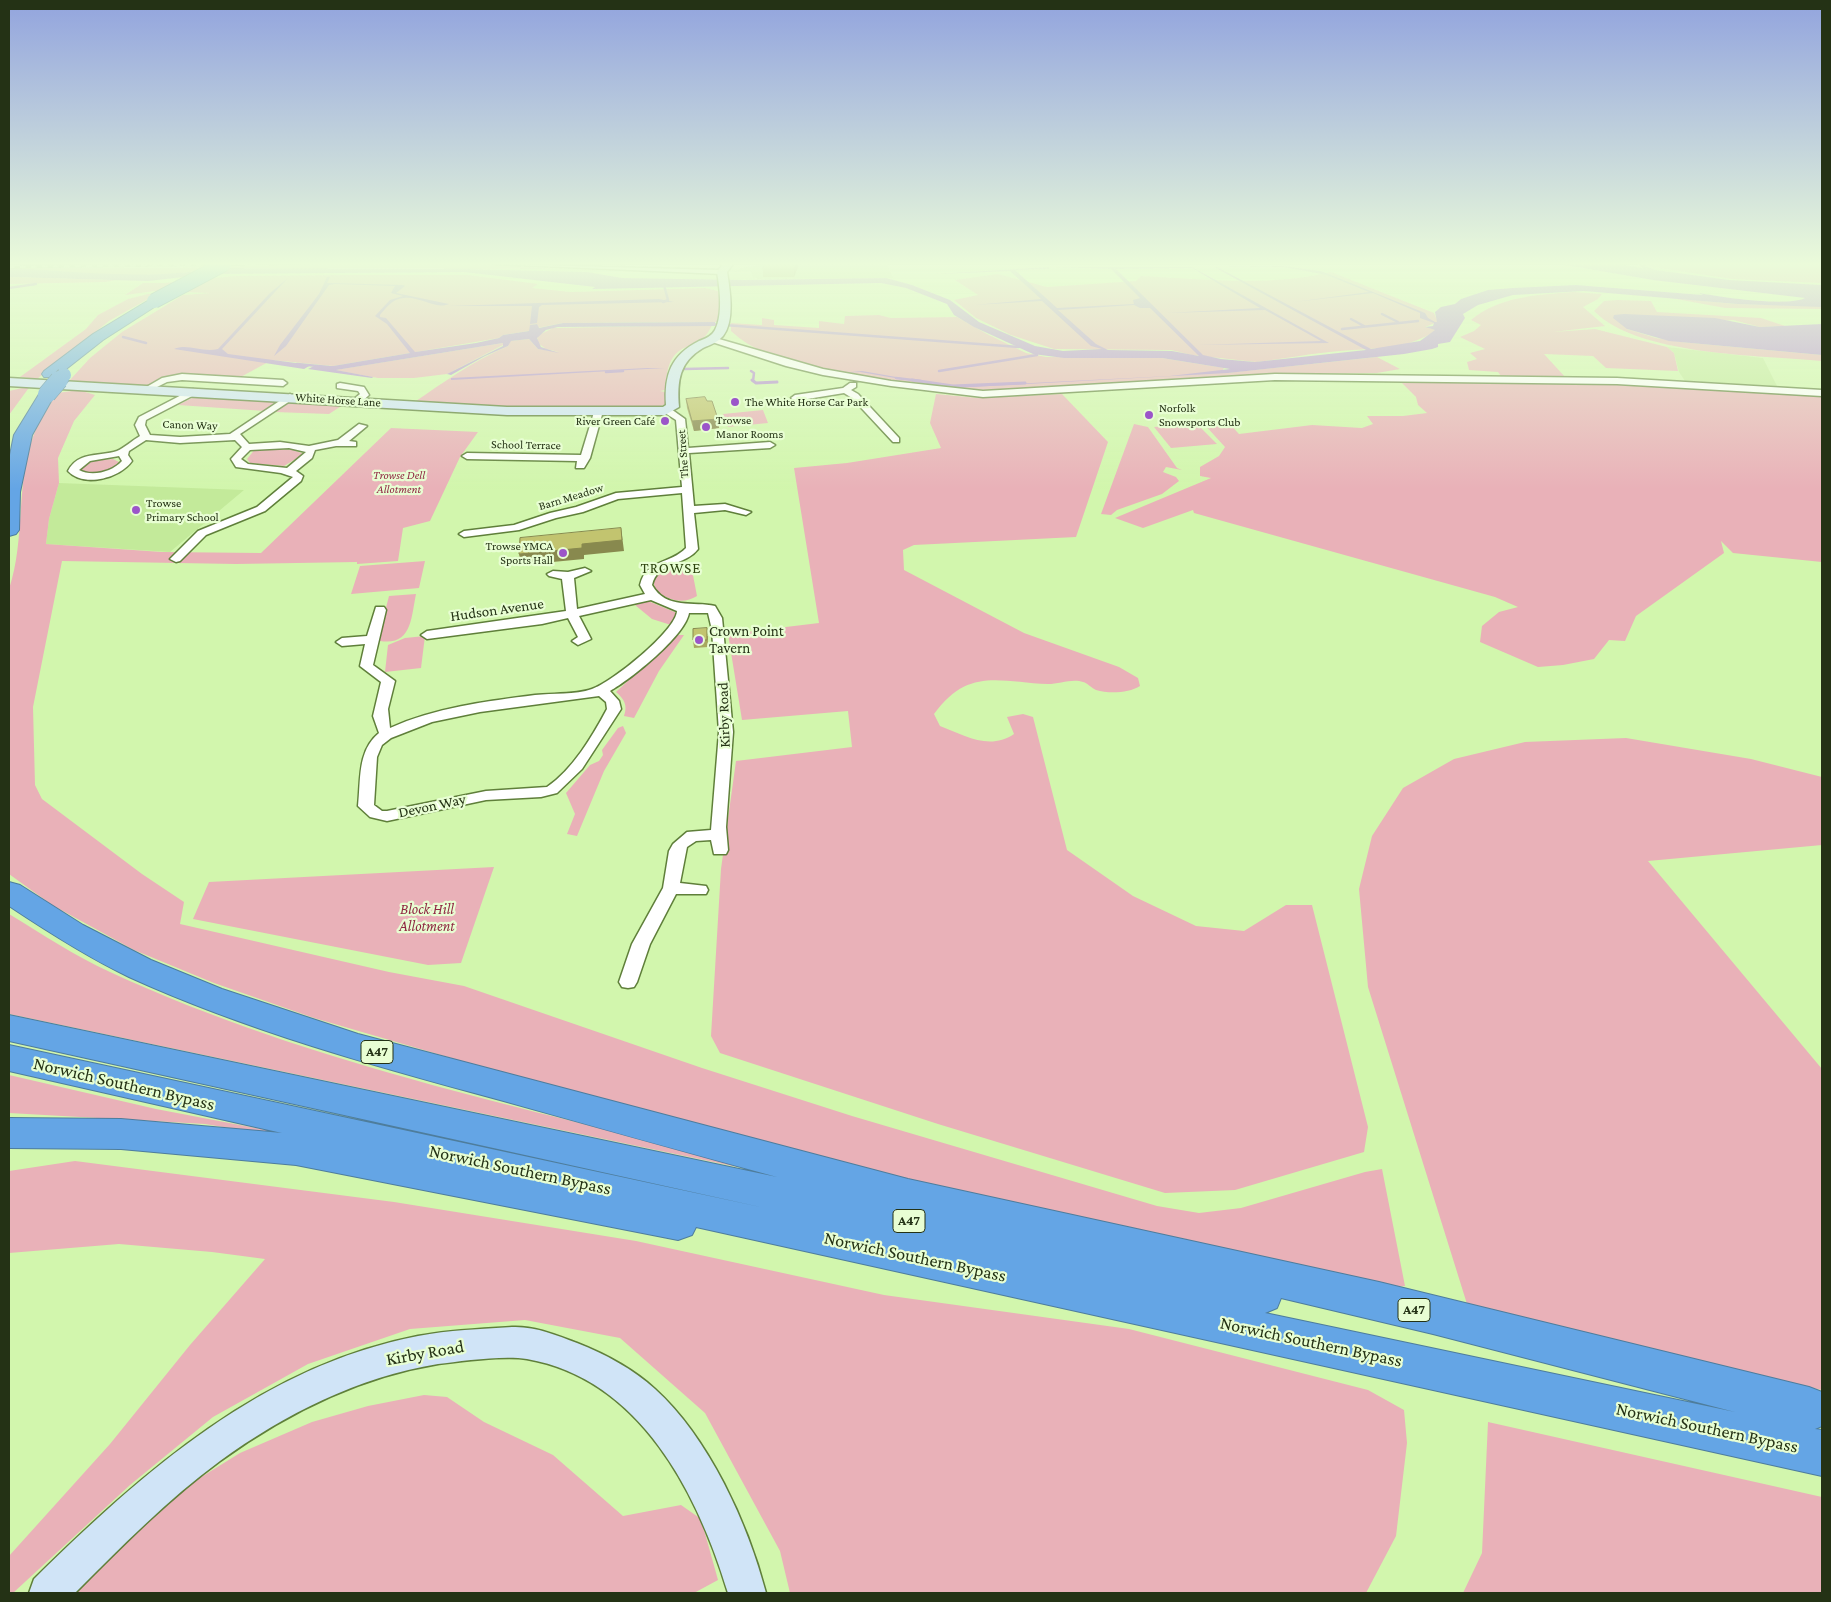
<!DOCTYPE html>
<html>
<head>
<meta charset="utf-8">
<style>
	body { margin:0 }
	#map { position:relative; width:1831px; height:1602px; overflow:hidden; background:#d2f6ad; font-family:"Crimson Pro",serif }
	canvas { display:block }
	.frame { position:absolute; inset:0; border:10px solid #243215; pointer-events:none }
</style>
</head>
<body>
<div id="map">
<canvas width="1831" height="1602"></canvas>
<div class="frame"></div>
</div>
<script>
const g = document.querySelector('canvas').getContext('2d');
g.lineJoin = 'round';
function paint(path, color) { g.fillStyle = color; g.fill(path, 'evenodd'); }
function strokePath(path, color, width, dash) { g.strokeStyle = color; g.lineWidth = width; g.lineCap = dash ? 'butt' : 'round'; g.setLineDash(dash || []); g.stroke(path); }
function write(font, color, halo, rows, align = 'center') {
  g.font = font + ' "Crimson Pro",serif'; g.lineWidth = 4.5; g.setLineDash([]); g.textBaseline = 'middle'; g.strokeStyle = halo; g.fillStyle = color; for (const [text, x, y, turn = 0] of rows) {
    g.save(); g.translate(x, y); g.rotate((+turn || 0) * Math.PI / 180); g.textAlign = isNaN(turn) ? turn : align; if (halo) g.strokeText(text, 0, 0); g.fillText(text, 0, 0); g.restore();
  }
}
const built = new Path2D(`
	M769,264h118l6,14 -135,1 -5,-2 -2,-6 -17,1 6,-4z
	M1667,347l96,11 14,28 -92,-5 -6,-9 -5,-19z
	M59,483l185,7 -74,62 -124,-8 3,-25z`);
const green = new Path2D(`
	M313,264h176l65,5 -338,-1c-68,13 -139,5 -207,0h170z
	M1633,264h189v19l-90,-4z
	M1331,272l103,41 4,9 -13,5 11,3c-27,20 -63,18 -96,21 -28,2 -56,8 -84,11l-64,-7 -21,-5 -117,-1 -43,-14 -35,-17 -22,-18 24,-5 -23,-15 43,-6 49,13 89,-6 5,-5c63,3 128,11 190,-4z
	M344,275h124l70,9 -6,4 39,4 134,-4 13,3 3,14 -2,17h-4l-152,1 -26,5v-4l-6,1 -2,6 -26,4 -4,3 -166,28 -61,-6 -35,19 -56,-3 -32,11 -80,-6 21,-23 32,-26 61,-37 27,-2 -55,-2 -30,4 18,-12h21l72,-7z
	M9,277l106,3 -9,2 -97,2z
	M616,281l83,1 -97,1z
	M1573,292l29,2 -4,5 -15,8 22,19 -52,6 42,-3 72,18 7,6 4,18 -72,-3 -13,-12 -49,-2 22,24 -65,-2 -3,-4 -29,-2 -2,-8 10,-3 -7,-6 15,-4 -25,-12 14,-6 7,-6 -10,-5c29,-24 66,-25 102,-28z
	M148,294h9l-48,27 -72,58 -17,-2 66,-48 12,-14 30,-16z
	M1671,298l65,6 86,2v3l-97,-1z
	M1618,300l33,1 6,11 104,6 24,8 -25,1 -27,-7 -106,9 29,9 25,4 141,13v6c-62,-6 -184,-5 -228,-50l10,-10z
	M879,315l12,3 66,-1 30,17 39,19 20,4 116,1 62,10 -2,3 4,2 151,-16 23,12 -23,4 -112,1 -286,18 -42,-4 -129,-22c-27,-7 -56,-15 -77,-35v-8l31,2v-7l12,2v5l45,3v-7l25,3 1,-8z
	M712,325c-11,25 -26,16 -38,31 -7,9 -8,23 -9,34l-5,1 5,1 1,12 -10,4 -147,1 -96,-6c31,-21 60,-42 95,-57l2,-5 19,-2 9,10 21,3 -13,-3 -8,-6 -1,-7 16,-8z
	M503,343v2l-56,29 -33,4h-36l-43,-8z
	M1397,378l320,9 105,8v167l-89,-9 -12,-12 3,12 -88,63 -11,25 -16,-1 -15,19 -31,6 -25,2 -58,-25 2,-16 17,-14 19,-5 -23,-10 -301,-84 -1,-3 -50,18 -28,-10 96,-40 -11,-2v-9l19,-11 6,-9 -22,-24 24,-2 12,13 73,-9 50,3 11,-4 -6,-8h36l24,-3 -9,-8 -2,-8z
	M31,386l-3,3 -19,26v-24z
	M79,390l16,5 -21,26 -16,37 1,25 -10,36 -3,25 116,8 99,1 130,-125 87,4 -18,25 -30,64 -27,7 -5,33 -41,3v-2l-121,2 -174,-3 -29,146 2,78 7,14 100,75 42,28 -4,22 209,48 75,14 238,82 150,48 305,90 42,7 42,-5 124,-36 17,-3 23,117 -29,3 -678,-159 -384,-112 -100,-35 -80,-33 -82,-45 -43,-31v-285c17,-50 6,-106 25,-155 6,-15 15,-28 23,-41z
	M936,394l42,4 84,-4 46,48 -32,95 -162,8 -11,5 1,20 120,63 95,34 19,11 2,8c-11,7 -31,8 -44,4 -5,-2 -8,-7 -13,-8 -10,-4 -24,2 -35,2 -49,-2 -80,-17 -114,30l6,12c24,9 49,25 74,8l-7,-17 16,-3 10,3 34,133 66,46 63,30 48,5 42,-26h26l56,222 -4,25 -129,38 -70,3 -227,-69 -218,-71 -9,-17 10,-167 15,-108 116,-14 -4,-36 -106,9 -14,-86 91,-11 -25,-155 53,-5 94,-15 -11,-25z
	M194,397l85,4 -14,10 -87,-6z
	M301,400l45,3 -17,11 -54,-2 13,-9z
	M763,410l5,13 -40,4 -5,-13z
	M1196,423l21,21 -46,4 -17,-21z
	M1134,424l14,3 29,41 5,2 -16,-3 -3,5 13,5 3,4 -17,13 -45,16 -6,5 -10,-1z
	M256,448l37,2 11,4 -20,12 -34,-3 -3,-4z
	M113,459l6,3c-6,11 -27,14 -38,8l2,-4 10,-5z
	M425,561l-6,27 -68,6 9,-28z
	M680,561l12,9 5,26c-14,9 -29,4 -42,-6l-2,-13 7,-7z
	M416,594c-5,24 -4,52 -36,47l-2,-2 11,-43z
	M648,601l29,12 -6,12 -19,-6 -17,-14z
	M677,635h7l-25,36 -25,47 -10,-2c4,-11 0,-17 -8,-24z
	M425,636l-4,32 -36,4 3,-27 17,-7z
	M623,726l3,7 -22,38 -27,65 -10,-2 8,-20 -9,-21 24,-28 9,-4 4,-6 -1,-5 16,-22z
	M1626,738l125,21 71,18v68l-174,16 174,208v321l-337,-72 -18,-14 -99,-317 -9,-98 13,-53 31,-48 51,-29 71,-17z
	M494,867l-33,96 -33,2 -235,-46 16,-37z
	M9,914c33,20 66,42 101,58 203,94 436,141 653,196l-2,4 -752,-158z
	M9,1075l147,34 147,28 -2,3 -96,-16 -196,-11z
	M75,1161l319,41 242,39 248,54 245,34 239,61 36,20 3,33 -11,93 -30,57h-576l-10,-42 -75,-138 -85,-75 -95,-18 -115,9 -102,35 -95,53 -83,68 -117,108h-4v-37l101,-112 80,-99 75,-86 -53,-7 -93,-8 -110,9v-82z
	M424,1395l23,2 37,25 69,33 70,61 58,-11 20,14 17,61 -24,13h-623l98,-96 71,-44 72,-31 56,-16z
	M1488,1422l334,75v96h-359l19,-40z`);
const water = new Path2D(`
	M1560,264h57l26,4 -6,-4h2l17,6 73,10 93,5v22l-85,-3 -153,-13 -71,4 -35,10 -15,9 2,4 -15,24 -12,2v3l-6,2 -28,5 -176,19 -275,15 -93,-16 -19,1 21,-2 91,16 217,-11 60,-7 -68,-11h-98l-31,-4 -59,-27 -20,-12 -7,-11 -41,-16 -25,-5 -287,6h-2l3,-2 -131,-15 -253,2 -63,7 -139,-4v-9c69,3 138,13 207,0l251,1 120,3 35,6 123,2 141,-2 26,7 38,15 29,22 56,24 28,5 39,-2 -11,-3 -49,-45 -68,4 67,-6 -31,-28 -74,3 113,-7v2l-34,1 42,38 77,-4 -1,-4 7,-2 -29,-29 -58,-2h139l137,76 -131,2 123,-4 -56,-31 -98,3 93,-5 -68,-40 -76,1 87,86 18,4 34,3 111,-12 -152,-83h-15h18l154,82 49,-8 15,-11 -10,-3 8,-1 1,-3 -14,-5v-5l-47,-20 -79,9 75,-10 -42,-17 -44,-8 -60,-1h60l38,5 104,42 3,5 7,4h2l-2,-10 6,-5 14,-3 6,-5 27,-9 24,-2 64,-3 127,10 -4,-2c21,4 88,14 106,5l-152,-18zM1134,305l6,3h10l49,48 -27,-5 -64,-1 -12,-6 -38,-34z
	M327,277h3l-3,6 76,2 2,1 -9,7 53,11c-15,7 -36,-14 -55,-3 -5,3 -10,9 -14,14v2l6,1 29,34 61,-9 23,-5 4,-3 26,-4 1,-6 7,-1 2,4 24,-5 152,-1v4l-157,1 -12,3 -9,8 4,9 18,6 -21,-4 -9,-10 -18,2 -3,5 -23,10 -34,19 -4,-1 56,-28v-3l-167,27 37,7 -1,1 -64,-9 6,-3h19l77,-13 -23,-29 -12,-8 15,-16 13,-4 -12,-3 4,-7 -60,-2 -6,1 -43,61 -12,10 6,-11 39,-51z
	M288,278l-66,71 6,5 83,11 -7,4 -130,-20c14,-6 28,4 44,0l52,-56z
	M659,299l15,3 -132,3 -3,2 -2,16 -7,1 2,-18h-84z
	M1624,314l91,4 45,9 62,-3v31l-153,-14 -42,-12 -14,-11 1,-3z
	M647,368h18l-214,12v-2z`);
const streamFar1 = new Path2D(`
	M9,288l27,-4
	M663,302l5,-2 -4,-15
	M1382,314l16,8
	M1351,319l13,7
	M711,324l308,23
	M1342,329l76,-8
	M123,337l23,6
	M297,364l32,3
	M684,369l44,-1
	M751,371l3,2 -1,8
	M939,371l98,-16
	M606,372l17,-1
	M896,378l25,3`);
const stream = new Path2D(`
	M752,380l4,3 21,-1
	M912,380l41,6 72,-3`);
const street = new Path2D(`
	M496,264l226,6 3,2 -3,2z
	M712,337l111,32 68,12 92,10 292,-17 342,4 205,12v6l-205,-12 -342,-4 -292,17 -92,-11 -68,-11 -37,-9 -77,-25v-4z
	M182,374l101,6 4,3 -4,3 -101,-6 -15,2 -20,10 -4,-3 19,-11z
	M340,383l24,4 5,8 -10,9h-6v-4l7,-6 -2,-3 -21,-3v-4z
	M850,383h6v4l-5,3 7,4 41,44v4h-6l-41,-44 -8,-5 -49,8 -4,-3 4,-3 48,-7z
	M193,389l4,3 -1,2 -50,26 -1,5 5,10 30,2 50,-3 60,-40 4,3 -1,2 -53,35 9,10 31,-2 29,4 29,-6 21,-16 8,2 -18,15 7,1v4h-20l-21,4 -3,8 -16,13 7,5 -2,5 -36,30 -59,24 -26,26 -4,1 -6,-3 28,-28 59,-24 36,-30 -12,-4 -45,-6 -5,-8 11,-12 -7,-7 -55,3 -34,-3 -17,11 -1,4 4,6c-12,17 -48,27 -64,10 10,-20 31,-14 49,-20 7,-3 16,-11 23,-15l-5,-11 4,-8zM289,448l17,4 -19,16 -39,-4 -7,-5 9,-9zM119,456l3,5c-10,11 -30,16 -43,9l11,-9z
	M595,409l8,2 -13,47 -6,10h-8l1,-7 -110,-2 -5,-3 5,-3 114,2z
	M665,409h6l14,10 3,29 82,-6 5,3 -5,3 -81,5 5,53 31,-2 26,8 -5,3 -21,-5 -31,3 4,36c-13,17 -41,13 -46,36 14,25 42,16 63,21l7,12 11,114 -7,95 2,23 -2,4h-12l-3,-14 -15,1 -9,6 -7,36 26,3 2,4 -2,4h-30l-26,50 -13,38 -3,5 -6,1 -6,-1 -3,-5 13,-38 31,-56 6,-37 4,-7 14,-12 24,-2 8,-98 -7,-102 -4,-17h-19c-4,23 -58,66 -79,78l9,10 2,8 -39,60 -25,24 -16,4 -55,3 -99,21 -17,-4 -12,-11c3,-26 -1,-55 21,-73l-6,-17 8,-34 -21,-16 5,-22 -23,2 -6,-4 6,-4 25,-2 9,-29h8l2,3 -13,55 22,16 -7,28 2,19c44,-20 97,-27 145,-33 18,-2 40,0 57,-6 19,-6 84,-58 85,-78l-26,-11 -72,16 12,23 -13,6 -6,-4 6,-4 -10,-19 -26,6 -115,15 -6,-4 6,-4 139,-20 -4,-32 -13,-3 -2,-2 6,-3 15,1 17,-4 6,3 -17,7 3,31 68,-15 -5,-9c6,-26 31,-21 46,-37l-4,-55 -64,6 -35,13 -27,6 -37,12 -55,7 -5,-3 5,-3 50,-6 36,-12 26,-6 40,-14 66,-6 -6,-67 -11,-7zM599,696l7,6 1,7c-15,28 -34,60 -60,78l-61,4 -99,20h-5l-8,-6 3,-48 5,-12 9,-7 41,-16 48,-10z`);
const secondary = new Path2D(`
	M723,264h10l-6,8c3,18 8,49 -4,64 -5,6 -13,9 -20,12 -24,14 -26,33 -24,59l-14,8h-158l-498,-29v-8l498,29h156l3,-2c-2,-30 5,-50 33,-64 6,-2 13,-5 16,-11 8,-15 5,-41 2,-58z
	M512,1327c23,-1 44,8 65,16 28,11 56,26 78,46 54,49 93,135 111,204h-38c-30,-99 -87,-214 -201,-234 -23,-4 -66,2 -89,5 -80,13 -153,50 -218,97 -53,39 -99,86 -145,132h-46l5,-14c109,-107 228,-213 384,-243 31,-6 62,-7 94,-9z`);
const highway = new Path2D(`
	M154,297l7,4 -2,3 -56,36 -47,37h-12l-2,-3 2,-3 49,-37z
	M47,389l8,5 -23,41 -12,57 -1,38 -3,4 -7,2v-76l5,-25 27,-44z
	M9,882l11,3 63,40 68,35 71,29 136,45 550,145 471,103 430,105 13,5v34l-7,3 7,1v46l-1126,-249 -4,8 -14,5 -382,-75 -175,-16 -112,-1v-30l112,1 161,14 -273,-62v-26l756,163 -756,-167v-26l768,162c-93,-25 -185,-51 -277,-77 -126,-34 -252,-69 -371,-123 -42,-20 -81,-45 -120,-71zM1281,1298l152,36 302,78 -470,-99 12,-5z`);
const rail = new Path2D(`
	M9,267l247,-3`);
const highwayBridgeFar1 = new Path2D(`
	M154,301l70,-37
	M58,381l6,-6`);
const highwayBridge = new Path2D(`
	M47,394l12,-14`);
const wall = new Path2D(`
	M765,264h34l-5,13h-31v-8z
	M686,399l32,20 1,9 -25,3 -7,-23z
	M708,636v11l-14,1 -1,-8z`);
const shadedWall = new Path2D(`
	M796,264h3l-5,13v-8z
	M718,419l1,9 -25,3 -2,-10z
	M621,528l3,23 -40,4v4l-63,6 -2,-11 63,-10z`);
const building = new Path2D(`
	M765,264h31l-2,5h-31z
	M705,397l2,4h5l6,18 -26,2 -6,-22z
	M621,528l1,12 -40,4v4l-63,6 1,-16z
	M707,628v12h-14v-11z`);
const markers = [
	[735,402,5,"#9b55c9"],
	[1149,415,5,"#9b55c9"],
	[665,421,5,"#9b55c9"],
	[706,427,5,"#9b55c9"],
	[136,510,5,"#9b55c9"],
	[563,553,5,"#9b55c9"],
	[699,640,5,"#9b55c9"]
];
const farStreetnames = [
	["White Horse Lane",338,400,4],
	["Canon Way",190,425,2],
	["School Terrace",526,445,1],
	["The Street",683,454,-94],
	["Barn Meadow",571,497,-17]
];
const farPoinames = [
	["The White Horse Car Park",745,402],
	["Norfolk",1159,408],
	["Snowsports Club",1159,422],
	["Trowse",716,420],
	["Manor Rooms",716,434],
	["River Green Café",655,421,"right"],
	["Trowse",146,503],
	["Primary School",146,517],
	["Trowse YMCA",553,546,"right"],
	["Sports Hall",553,560,"right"]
];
const farParknames = [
	["Trowse Dell",399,475],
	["Allotment",399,489]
];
const shields = [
	[377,1052,32],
	[909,1221,32],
	[1414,1310,32]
];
const shieldNames = [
	["A47",377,1052],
	["A47",909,1221],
	["A47",1414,1310]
];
const farQuarternames = [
	["TROWSE",671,568]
];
const streetNames = [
	["Hudson Avenue",497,610,-8],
	["Kirby Road",724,715,-92],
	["Devon Way",432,806,-12]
];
const poiNames = [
	["Crown Point",709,631],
	["Tavern",709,648]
];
const parkNames = [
	["Block Hill",427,909],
	["Allotment",427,926]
];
const nearStreetnames = [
	["Norwich Southern Bypass",124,1084,13],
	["Norwich Southern Bypass",520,1170,12],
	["Norwich Southern Bypass",915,1257,12],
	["Norwich Southern Bypass",1311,1342,12],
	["Kirby Road",425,1353,-10],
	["Norwich Southern Bypass",1707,1428,12]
];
paint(built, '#c3ea9a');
paint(green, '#e9b1b8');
paint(water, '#b28bd0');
strokePath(streamFar1, '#b28bd0', 2.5);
strokePath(stream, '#b28bd0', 3);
strokePath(street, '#5f7f3a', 3);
strokePath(secondary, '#5f7f3a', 3);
strokePath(highway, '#4e7d9c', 2);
paint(street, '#fff');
paint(secondary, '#d0e4f7');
paint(highway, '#64a5e5');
strokePath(rail, '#809965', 3);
strokePath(rail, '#e8fed3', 2, [5.5]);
strokePath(highwayBridgeFar1, '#4e7d9c', 16, []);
strokePath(highwayBridge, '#4e7d9c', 19, []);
strokePath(highwayBridgeFar1, '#64a5e5', 14);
strokePath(highwayBridge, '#64a5e5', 18);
paint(wall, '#a7a95f');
paint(shadedWall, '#88894e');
paint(building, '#c2c46f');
strokePath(building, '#88894e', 1);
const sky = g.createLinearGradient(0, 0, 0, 489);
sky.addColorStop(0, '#92a4de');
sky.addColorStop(0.54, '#ebfbda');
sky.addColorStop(1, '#ebfbda00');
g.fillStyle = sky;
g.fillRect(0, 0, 1831, 489);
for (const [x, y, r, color] of markers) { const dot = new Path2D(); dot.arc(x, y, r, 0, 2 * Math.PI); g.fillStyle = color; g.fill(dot); strokePath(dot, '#e8fed3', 2); }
write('12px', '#243215', '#e8fed3', farStreetnames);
write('12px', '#243215', '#e8fed3', farPoinames, 'left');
write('italic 12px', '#8f2842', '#e8fed3', farParknames);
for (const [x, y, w] of shields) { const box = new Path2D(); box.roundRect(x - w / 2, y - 11.5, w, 23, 4); g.fillStyle = '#e8fed3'; g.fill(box); strokePath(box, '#243215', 1); }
write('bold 14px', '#243215', null, shieldNames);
g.letterSpacing = '1px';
write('15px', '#2f4510', '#e8fed3', farQuarternames);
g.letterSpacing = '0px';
write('15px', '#243215', '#e8fed3', streetNames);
write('15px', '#243215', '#e8fed3', poiNames, 'left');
write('italic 15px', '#8f2842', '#e8fed3', parkNames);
write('18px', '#243215', '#e8fed3', nearStreetnames);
</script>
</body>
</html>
